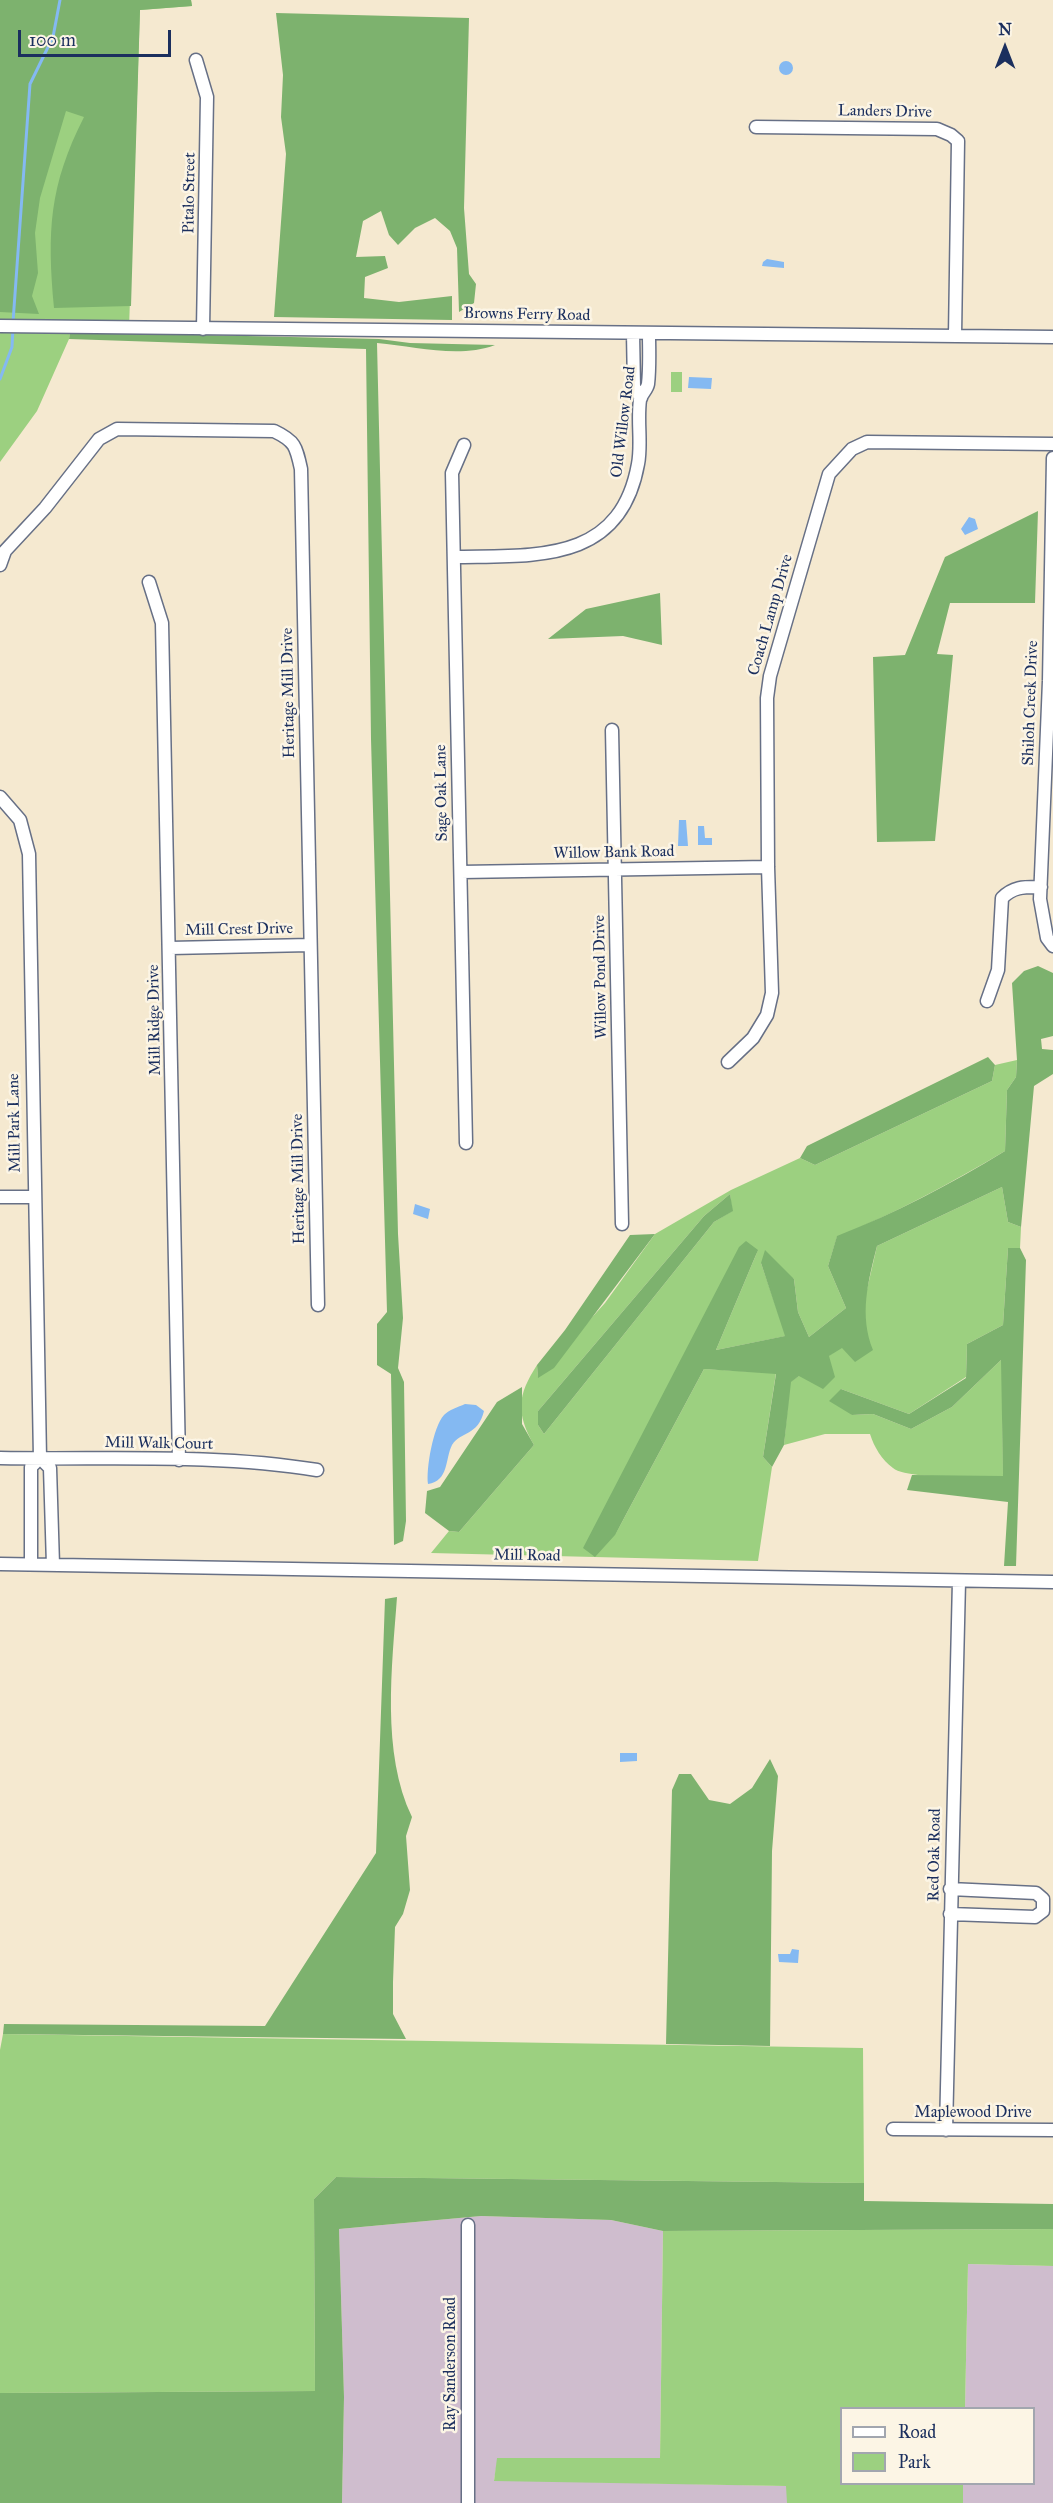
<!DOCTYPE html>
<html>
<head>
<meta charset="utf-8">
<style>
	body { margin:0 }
	#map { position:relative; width:1053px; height:2503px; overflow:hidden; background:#f5e9d0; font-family:"IM FELL Great Primer",serif }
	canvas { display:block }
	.legend { position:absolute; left:840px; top:2407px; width:195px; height:78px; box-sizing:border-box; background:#fcf5e5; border:2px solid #a2a6af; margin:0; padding:8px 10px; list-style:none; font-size:18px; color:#1b2f5e }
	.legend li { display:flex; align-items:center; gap:12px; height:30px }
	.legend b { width:30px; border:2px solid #a2a6af }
	.north { position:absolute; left:975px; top:18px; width:60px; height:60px; -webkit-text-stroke:4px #fcf5e5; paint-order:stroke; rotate:0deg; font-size:16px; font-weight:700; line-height:24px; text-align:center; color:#1b2f5e }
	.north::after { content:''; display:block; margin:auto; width:21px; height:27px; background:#1b2f5e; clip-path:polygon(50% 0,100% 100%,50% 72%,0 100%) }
	.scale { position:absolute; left:18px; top:30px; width:153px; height:27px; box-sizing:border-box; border:3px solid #1b2f5e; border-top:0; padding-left:8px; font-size:18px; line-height:21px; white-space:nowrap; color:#1b2f5e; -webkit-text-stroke:4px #fcf5e5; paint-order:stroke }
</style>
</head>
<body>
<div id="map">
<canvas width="1053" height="2503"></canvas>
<ul class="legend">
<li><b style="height:8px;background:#fff"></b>Road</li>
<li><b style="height:16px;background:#9cd080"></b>Park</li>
</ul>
<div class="north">N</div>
<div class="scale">100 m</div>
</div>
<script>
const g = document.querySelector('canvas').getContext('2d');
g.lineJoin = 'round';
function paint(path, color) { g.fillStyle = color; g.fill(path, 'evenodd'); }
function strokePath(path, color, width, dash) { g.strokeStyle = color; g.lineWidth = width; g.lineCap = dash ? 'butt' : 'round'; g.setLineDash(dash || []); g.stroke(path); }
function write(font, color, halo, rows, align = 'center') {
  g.font = font + ' "IM FELL Great Primer",serif'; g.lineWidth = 5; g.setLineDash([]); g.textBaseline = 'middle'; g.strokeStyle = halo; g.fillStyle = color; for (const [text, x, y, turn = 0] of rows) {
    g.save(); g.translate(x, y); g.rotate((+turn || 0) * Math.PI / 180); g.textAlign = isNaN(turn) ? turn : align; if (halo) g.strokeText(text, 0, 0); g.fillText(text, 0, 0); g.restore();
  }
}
const industrial = new Path2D(`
	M481,2216l130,4 52,11 -3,227h-162l-4,22 293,6v17h-445l2,-106 -5,-168z
	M968,2264l85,2v237h-90v-19h71v-76h-69z`);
const green = new Path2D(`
	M0,0h191l1,6 -52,4 -11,318 -58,-1 -2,12 -32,72 -37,51z
	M671,372h11v20h-11z
	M1017,1060l-1,17 -9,13 -2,61c-54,32 -109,62 -168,86l-9,29 18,42 -37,29 -11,-25 -4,-33 -33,-16 25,73 -70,14 42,-100 -143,285 89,-166 72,4 -13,84 9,10 -14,94 -327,-8 18,-22 10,1 75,-87c-18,-32 -17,-49 3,-80l1,12 67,-74 50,-69 76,-44 69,-32 15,7 177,-84 3,-16zM730,1194l2,17 -18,11 -170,212 -6,-9v-14l166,-195z
	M1002,1187l6,35 13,5 -1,21h-12l-5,77 -36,19 -1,33 -57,37 -68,-25 11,26 21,-1 38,15 41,-22 50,-48 1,118c-21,-1 -96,3 -110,-9 -11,-8 -19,-21 -23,-34h-45l-41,11 6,-63 75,-51v-33l12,-52z
	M3,2034l860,14 1,135 -528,-6 -22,22 1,192 -315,2v-343z
	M1053,2229v37l-85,-2 -3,144h-123v76h121v19h-176l-1,-17 -292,-5 3,-23h163l3,-227z`);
const forest = new Path2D(`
	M0,0h191l1,6 -52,4 -9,296 -77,2c-7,-77 -5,-122 30,-191l-18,-6 -26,87 -5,35 3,40 -6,23 7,18 -39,-2z
	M276,13l193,5 -5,190 5,66 7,10 -2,19 -15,9 -2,-64 -7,-17 -15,-13 -20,10 -17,17 -9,-10 -8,-24 -18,10 -7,36 29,-1 3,12 -23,9 -1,21 35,4 53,-6v24l-178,-3 12,-163 -5,-37 2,-42z
	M70,332l309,7 31,4 85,2c-37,14 -80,1 -118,-2l21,891 5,84 -5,50 6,14 2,139 -3,20 -9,4 -3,-171 -14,-9v-41l10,-12 -16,-573 -5,-390 -297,-10z
	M1038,511l-3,92h-85l-13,51 16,1 -18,186 -58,1 -4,-185 32,-2 40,-98z
	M660,593l2,52 -39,-9 -75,3 38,-30z
	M1038,966l15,7v63l-12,3 1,10 11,1v24l-19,12 -13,141 -13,-5 -6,-35 -125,59c-9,36 -18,69 -4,104l-18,12 -13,-14 -13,8 6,21 -12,12 -24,-13 -8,6 -7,63 -12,22 -9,-10 13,-83 -72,-5 -89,166 -20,22 -12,-9 156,-301 7,-6 12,9 -42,100 69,-14 -24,-73 4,-13 29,29 4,33 11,25 37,-29 -18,-42 9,-30c59,-23 114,-52 168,-85l2,-61 9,-13 1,-17 -5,-77 12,-12z
	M988,1057l7,8 -3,16 -177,84 -15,-7 7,-12z
	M730,1194l3,17 -19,11 -170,212 -6,-9v-14l166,-195z
	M655,1234l-101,134 -16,10 -1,-13 28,-35 65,-95z
	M1008,1248h12l6,12 -10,306h-12l4,-64 -101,-12 5,-15 91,1 -2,-116 -49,47 -41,22 -38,-15 -21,1 -23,-14 12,-12 68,25 57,-36 1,-34 36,-19z
	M522,1387v37l12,21 -75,87 -10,-1 -24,-18 2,-22 13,-4 57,-85z
	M397,1597c-5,69 -16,156 15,220l-6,19 4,54 -7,24 -8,13 -2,55v32l13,25 -403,-5 1,-10 261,2 111,-173 9,-254z
	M770,1759l8,17 -6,75 -2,195 -104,-2 6,-254 7,-16h12l18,26 21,4 22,-16z
	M336,2177l528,6v18l189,3v25l-390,2 -52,-11 -130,-4 -142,13 5,168 -2,106h-342v-110l315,-2 -1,-192z`);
const water = new Path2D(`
	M779 68a7 7 0 1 1 14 0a7 7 0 1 1-14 0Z
	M767,259l17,3v6l-22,-2 1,-4z
	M689,377l23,1 -1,11 -23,-1z
	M969,517l6,2 3,10 -13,6 -4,-6z
	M679,820h7l2,26h-10z
	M698,826h6l1,12h7v7h-14z
	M415,1204l15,5 -2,10 -15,-5z
	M465,1404l11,1 8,6c-6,25 -23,20 -32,34 -7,14 -3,36 -24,39 -2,-15 5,-57 16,-69 5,-5 14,-8 21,-11z
	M620,1753h17v8l-17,1z
	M792,1949l7,1 -1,13 -19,-1 -1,-8h12z`);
const stream = new Path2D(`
	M13,322l17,-238 23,-47 7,-37
	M0,379l12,-32 1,-19`);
const minor = new Path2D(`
	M196,60l11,37 -4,232
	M756,127l181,2 14,6 7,6 -3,195
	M0,326l1053,11
	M633,333l1,54 7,11
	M464,445l-12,28 14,670
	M1053,458l-4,223 -9,218 7,39 6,8
	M454,557c79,-2 166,8 184,-93 4,-20 -1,-43 2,-64 1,-6 7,-10 8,-16 2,-17 1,-34 1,-51
	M0,565l5,-14 40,-43 54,-69 18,-10 157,2c21,10 22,15 27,38l17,836
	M149,582l13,41 17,837
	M612,730l10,494
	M0,797l20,23 9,34 11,604 10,10 3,97
	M461,872l307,-5
	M170,948l140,-3
	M987,1001l11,-31 4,-72c12,-12 23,-11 39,-11
	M728,1062l25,-24 14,-23 5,-22 -4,-126 -1,-169 3,-22 59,-202 23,-25 15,-7 186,2
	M0,1197h33
	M0,1458c105,2 214,-5 317,12
	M0,1564l1053,18
	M31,1564v-97l9,-9
	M950,1914l85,3 8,-6v-12l-7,-6 -86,-4
	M893,2129l160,1
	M946,2130l13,-549
	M468,2503v-278`);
const streetNames = [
	["Landers Drive",885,112,1],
	["Pitalo Street",190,193,-89],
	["Browns Ferry Road",527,315,1],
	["Old Willow Road",624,422,-83],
	["Coach Lamp Drive",771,615,-74],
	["Heritage Mill Drive",289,693,-91],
	["Shiloh Creek Drive",1031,703,-88],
	["Sage Oak Lane",442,793,-91],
	["Willow Bank Road",614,853,-1],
	["Mill Crest Drive",239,930,-1],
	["Willow Pond Drive",601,977,-91],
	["Mill Ridge Drive",155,1020,-91],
	["Mill Park Lane",15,1123,-91],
	["Heritage Mill Drive",299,1179,-91],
	["Mill Walk Court",159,1444,1],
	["Mill Road",527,1556,1],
	["Red Oak Road",935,1855,-89],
	["Maplewood Drive",973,2113],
	["Ray Sanderson Road",451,2364,-90]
];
paint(industrial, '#cfbdce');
paint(green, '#9cd080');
paint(forest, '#7db26e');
paint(water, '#84b9f2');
strokePath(stream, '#84b9f2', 3);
strokePath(minor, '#677086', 15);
strokePath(minor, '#fff', 12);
write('16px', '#1b2f5e', '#fcf5e5', streetNames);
</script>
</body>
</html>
